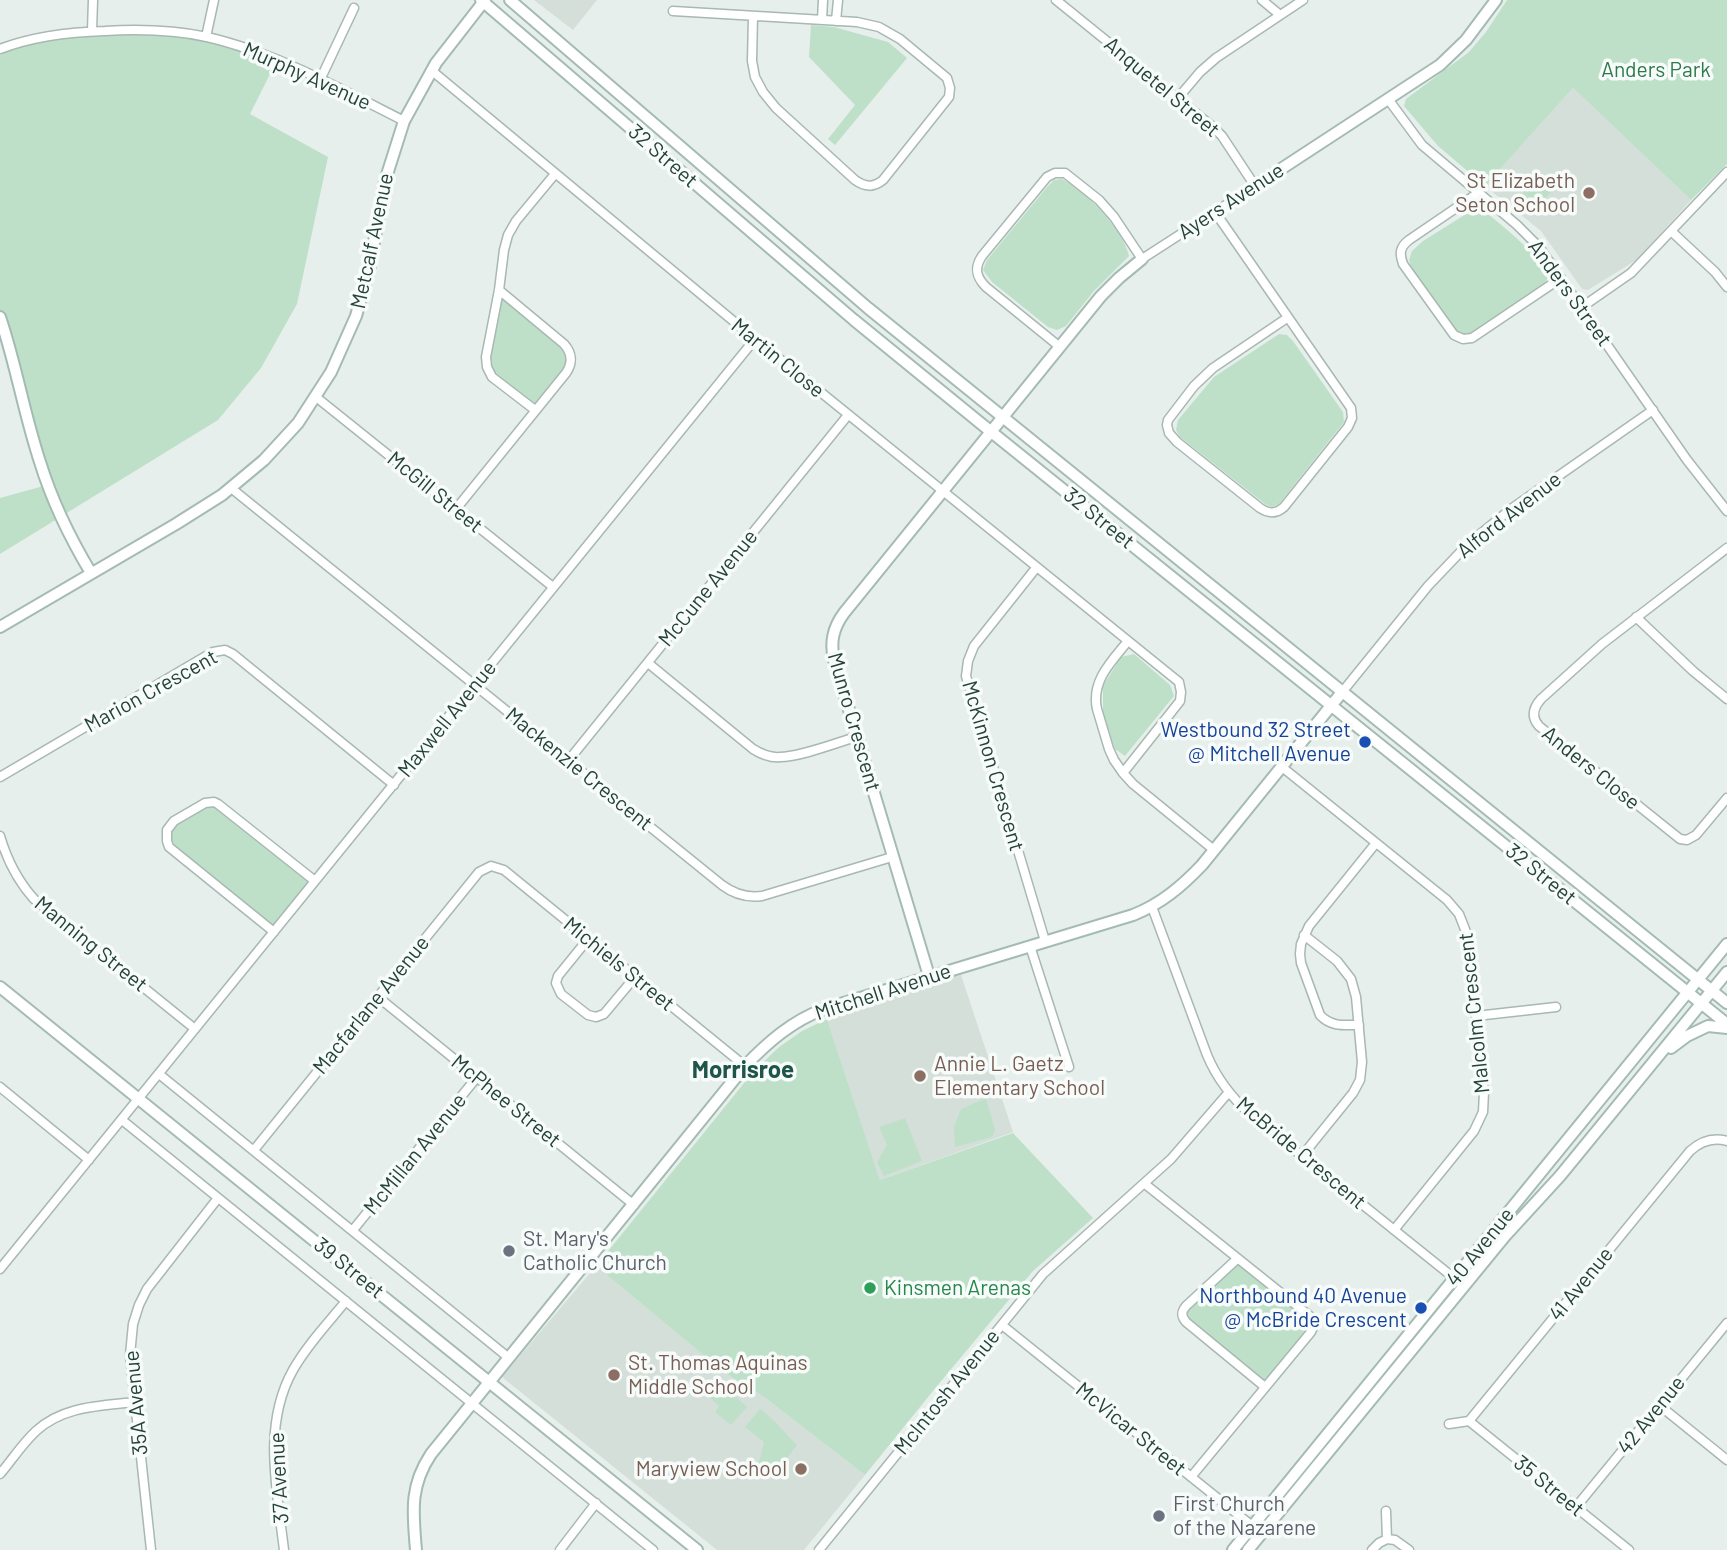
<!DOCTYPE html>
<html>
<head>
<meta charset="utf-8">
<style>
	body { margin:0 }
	canvas { display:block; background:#e6efeb }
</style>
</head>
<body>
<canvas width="1727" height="1550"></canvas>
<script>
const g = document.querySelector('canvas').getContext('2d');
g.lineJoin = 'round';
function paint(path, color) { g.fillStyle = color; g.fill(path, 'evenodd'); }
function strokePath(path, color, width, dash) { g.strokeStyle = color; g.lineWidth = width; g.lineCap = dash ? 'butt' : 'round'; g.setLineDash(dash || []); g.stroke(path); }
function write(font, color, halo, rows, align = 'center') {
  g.font = font + ' Barlow,sans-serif'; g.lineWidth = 7; g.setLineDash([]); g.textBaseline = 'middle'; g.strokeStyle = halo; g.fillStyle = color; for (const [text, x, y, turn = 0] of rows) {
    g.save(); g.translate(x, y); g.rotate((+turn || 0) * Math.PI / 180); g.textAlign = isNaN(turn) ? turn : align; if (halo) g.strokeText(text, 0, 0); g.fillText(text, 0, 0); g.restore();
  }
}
const built = new Path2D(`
	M534,0h63l-24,30z
	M1573,88l118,112 -53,59 -50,31 -6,-1 -41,-58 -56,-45z
	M961,975l52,157 -133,48 -53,-161 102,-38z
	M596,1266l129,107 39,24 101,78 -61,75h-87l-215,-173z`);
const green = new Path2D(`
	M1507,0h220v164l-36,36 -118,-112 -88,98 -47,-40 -34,-40 2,-7 63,-47 17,-20z
	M811,25l23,2 54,15 19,16 -72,87 -7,-6 27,-34 -46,-48z
	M178,33l99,27 -27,54 78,43 -31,147 -36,64 -43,52 -218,134v-56l47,-13 -47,-168v-262l38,-18 15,-3z
	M1542,174l14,13 -20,21 -14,-14z
	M1062,179c23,11 62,52 67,77l-35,35 -28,35 -9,4 -9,-3 -56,-45 -9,-12 4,-10 60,-73 7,-7z
	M1474,209h6l6,3c18,16 55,43 62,66l-4,6 -71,49 -8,2 -8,-4 -46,-64 -2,-7 3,-9 11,-10z
	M499,290l65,54 7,16 -36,50 -48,-43z
	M1279,334l8,1 6,6 50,71 1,10 -65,82 -7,3 -7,-3 -85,-67 -4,-7 2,-10 36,-43z
	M1134,654l36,31 4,11 -49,60 -10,-7 -12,-36v-27l18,-29z
	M209,802l106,79 -41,51 -101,-81 -6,-21z
	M827,1019l53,161 133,-47 80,85 -60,53 -96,115 -72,89 -101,-78 -39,-24 -129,-107 157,-194 26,-25 23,-16z
	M986,1098l9,32 -3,7 -37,10 -1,-20 7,-18z
	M905,1118l17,43 -38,15 -7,-14 10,-17 -8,-18z
	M1237,1259l74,58 2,8 -48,62 -79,-65 -3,-13z
	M720,1383l27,24 -16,18 -16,-13 4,-6 -10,-9z
	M760,1409c14,10 25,24 37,36l-22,28 -7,1 -10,-8 6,-24 -19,-15z`);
const street = new Path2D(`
	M1056,0l157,127 9,9 33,50 -113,73 -28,-42 -15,-17 -34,-27h-10l-8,4 -65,79c-8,12 -6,21 4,31l74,60
	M1262,0l18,15
	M673,11l184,11 22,5 21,12 47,39 3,10 -1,9 -66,83c-10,8 -18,7 -28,0l-79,-72 -13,-16 -8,-15 -3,-16 1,-45
	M822,20l1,-20
	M836,21l2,-21
	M92,31l1,-31
	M206,37l8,-37
	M0,49c34,-13 69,-17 105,-18 34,-2 69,-1 102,6 69,16 134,52 197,84
	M431,70l324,269 424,343 2,10 -1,9 -57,72
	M320,80l34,-72
	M1178,98l22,-26 16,-14 87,-58
	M1388,99l34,46 95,80 22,22 148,213 40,51
	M1478,193l-69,47c-9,7 -10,13 -6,24l51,71 9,4 9,-1 89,-60
	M1215,212l136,196 1,10 -4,9 -64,80c-8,7 -15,7 -24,1l-83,-66 -8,-9 -2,-8 1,-5 26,-34 19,-18 74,-50
	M1671,231l44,41 12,15
	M1582,307l49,-34 96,-101
	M316,397l237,190
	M535,410l-43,-33 -5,-10 -1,-10 13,-67 5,-40 4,-15 8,-14 39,-47
	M231,488l491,397c12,9 25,13 40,11l130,-39
	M456,509l110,-136c7,-10 6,-20 -2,-29l-65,-54
	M1727,548l-125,96 -61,55c-8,9 -10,18 -2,27l141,113 7,1 9,-5 31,-37
	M1036,568l-62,78 -6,15 -2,15 79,265
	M1636,617l57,54 34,28
	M1128,641c-17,21 -37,40 -31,68l12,40 5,11 9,13 10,11 81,66
	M648,663l105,86c8,5 17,9 27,8 20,0 56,-14 76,-20
	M1343,691l85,-105 40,-42 43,-35 142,-99
	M568,761l280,-346
	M1282,767l165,133 12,14 9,23 16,155 -1,20 -9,19 -80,99
	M0,777l213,-125 12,-2 8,4 161,131
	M0,836c7,24 17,44 34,63l161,130
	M1152,907l55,148c10,24 25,43 44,60l213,171
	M274,932l-105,-85 -2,-6v-11l7,-9 31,-18 9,-1 4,2 97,77
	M588,939l-30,37 -2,7 5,11 27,21 8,2 8,-3 31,-37
	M1030,946l39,121
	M378,997l256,208
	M1476,1016l80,-9
	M1359,1025c-15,0 -28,2 -39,-10l-19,-52 -1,-9 1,-10 8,-18 67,-83
	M159,1074l350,284
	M0,1087l89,73
	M122,1120l531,430
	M254,1150l225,-278 12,-6 13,4 241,196
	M1302,1156l51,-63 7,-13 2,-18 -6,-65 -5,-18 -14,-18 -33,-26
	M1145,1184l166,133c3,5 3,10 0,15l-120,145
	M353,1230l124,-153
	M1237,1259l-51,47c-5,6 -5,10 0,16l79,65
	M0,1269l755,-930
	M1002,1325l254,204
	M1659,1405l68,55
	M1469,1421l160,129
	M1449,1424l20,-3 221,-270c11,-10 23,-14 37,-10
	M0,1474c12,-14 22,-30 36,-43 27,-25 64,-25 99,-29
	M1576,1507l151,-184
	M1386,1511l1,28
	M1387,1539l8,1 14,10
	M151,1550l-21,-195 3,-31 6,-19 8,-16 71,-91
	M284,1550c-7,-60 -22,-125 9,-180 14,-25 35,-47 53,-69
	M560,1550l36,-47
	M819,1550l224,-276 128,-115 58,-67
	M1372,1550l7,-7 8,-4`);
const secondary = new Path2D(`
	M481,0l373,320 130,106 743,598
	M510,0l358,308 859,695
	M1255,186l185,-121 26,-25 30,-40
	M0,317c16,47 24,97 40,145 12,39 30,76 51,111
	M0,627l176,-103 46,-29 42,-35 34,-37 33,-51 25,-56 13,-46 16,-89 19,-60 32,-58 49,-63
	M929,976l-95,-316c-4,-18 -1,-32 10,-47l257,-317 18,-18 23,-19
	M0,987l697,563
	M1671,1048l16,-12 21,-10 19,2
	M416,1550c-3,-37 -7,-63 15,-96l314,-388c23,-24 47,-45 79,-57l309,-94c28,-11 49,-29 69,-50l141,-174
	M1233,1550l494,-606
	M1248,1550l257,-314 55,-60 167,-204`);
const markers = [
	[1589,193,7,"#8d6e63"],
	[1365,742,7,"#1a4fb4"],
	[920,1076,7,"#8d6e63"],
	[509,1251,7,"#6b7280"],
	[870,1288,7,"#2e9e5b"],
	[1421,1308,7,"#1a4fb4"],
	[614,1375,7,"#8d6e63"],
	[801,1469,7,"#8d6e63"],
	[1159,1516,7,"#6b7280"]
];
const parkNames = [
	["Anders Park",1656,70]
];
const streetNames = [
	["Murphy Avenue",307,76,24],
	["Anquetel Street",1162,87,40],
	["32 Street",663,156,41],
	["Ayers Avenue",1231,201,-33],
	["Metcalf Avenue",372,241,-78],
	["Anders Street",1570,293,54],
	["Martin Close",778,358,39],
	["McGill Street",435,492,39],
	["Alford Avenue",1509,515,-38],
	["32 Street",1099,518,39],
	["McCune Avenue",708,588,-51],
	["Marion Crescent",151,691,-29],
	["Maxwell Avenue",447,719,-51],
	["Munro Crescent",854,722,74],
	["McKinnon Crescent",993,766,74],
	["Anders Close",1591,768,39],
	["Mackenzie Crescent",579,769,39],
	["32 Street",1541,874,39],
	["Manning Street",91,944,39],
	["Michiels Street",619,964,39],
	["Mitchell Avenue",883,992,-18],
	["Macfarlane Avenue",371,1005,-51],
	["Malcolm Crescent",1474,1013,-96],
	["McPhee Street",506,1101,39],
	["McBride Crescent",1301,1153,40],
	["McMillan Avenue",415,1154,-51],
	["40 Avenue",1480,1247,-51],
	["39 Street",349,1268,39],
	["41 Avenue",1581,1284,-51],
	["McIntosh Avenue",947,1392,-51],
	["35A Avenue",136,1403,-95],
	["42 Avenue",1651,1415,-51],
	["McVicar Street",1131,1429,39],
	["37 Avenue",279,1478,-93],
	["35 Street",1549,1486,39]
];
const educationNames = [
	["St Elizabeth",1575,181],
	["Seton School",1575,205],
	["Annie L. Gaetz",934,1064,"left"],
	["Elementary School",934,1088,"left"],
	["St. Thomas Aquinas",628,1363,"left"],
	["Middle School",628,1387,"left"],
	["Maryview School",787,1469]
];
const transitNames = [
	["Westbound 32 Street",1351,730],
	["@ Mitchell Avenue",1351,754],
	["Northbound 40 Avenue",1407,1296],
	["@ McBride Crescent",1407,1320]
];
const worshipNames = [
	["St. Mary's",523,1239],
	["Catholic Church",523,1263],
	["First Church",1173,1504],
	["of the Nazarene",1173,1528]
];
const leisureNames = [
	["Kinsmen Arenas",884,1288]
];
const quarterNames = [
	["Morrisroe",743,1070]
];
paint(built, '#d4dfda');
paint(green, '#bfe0c8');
strokePath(street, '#a8b8b2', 11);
strokePath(secondary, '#a4bbb3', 14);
strokePath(street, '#fff', 8);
strokePath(secondary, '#fff', 10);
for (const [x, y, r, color] of markers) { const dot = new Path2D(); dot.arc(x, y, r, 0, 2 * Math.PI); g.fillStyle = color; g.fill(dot); strokePath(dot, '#f7fbf9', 2.5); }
write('21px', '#2d7a4b', '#f7fbf9', parkNames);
write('21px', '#24423a', '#f7fbf9', streetNames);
write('21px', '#785e54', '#f7fbf9', educationNames, 'right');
write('21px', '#164399', '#f7fbf9', transitNames, 'right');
write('21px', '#5b616d', '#f7fbf9', worshipNames, 'left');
write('21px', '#27864d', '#f7fbf9', leisureNames, 'left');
write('bold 24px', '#1f5548', '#f7fbf9', quarterNames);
</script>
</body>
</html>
